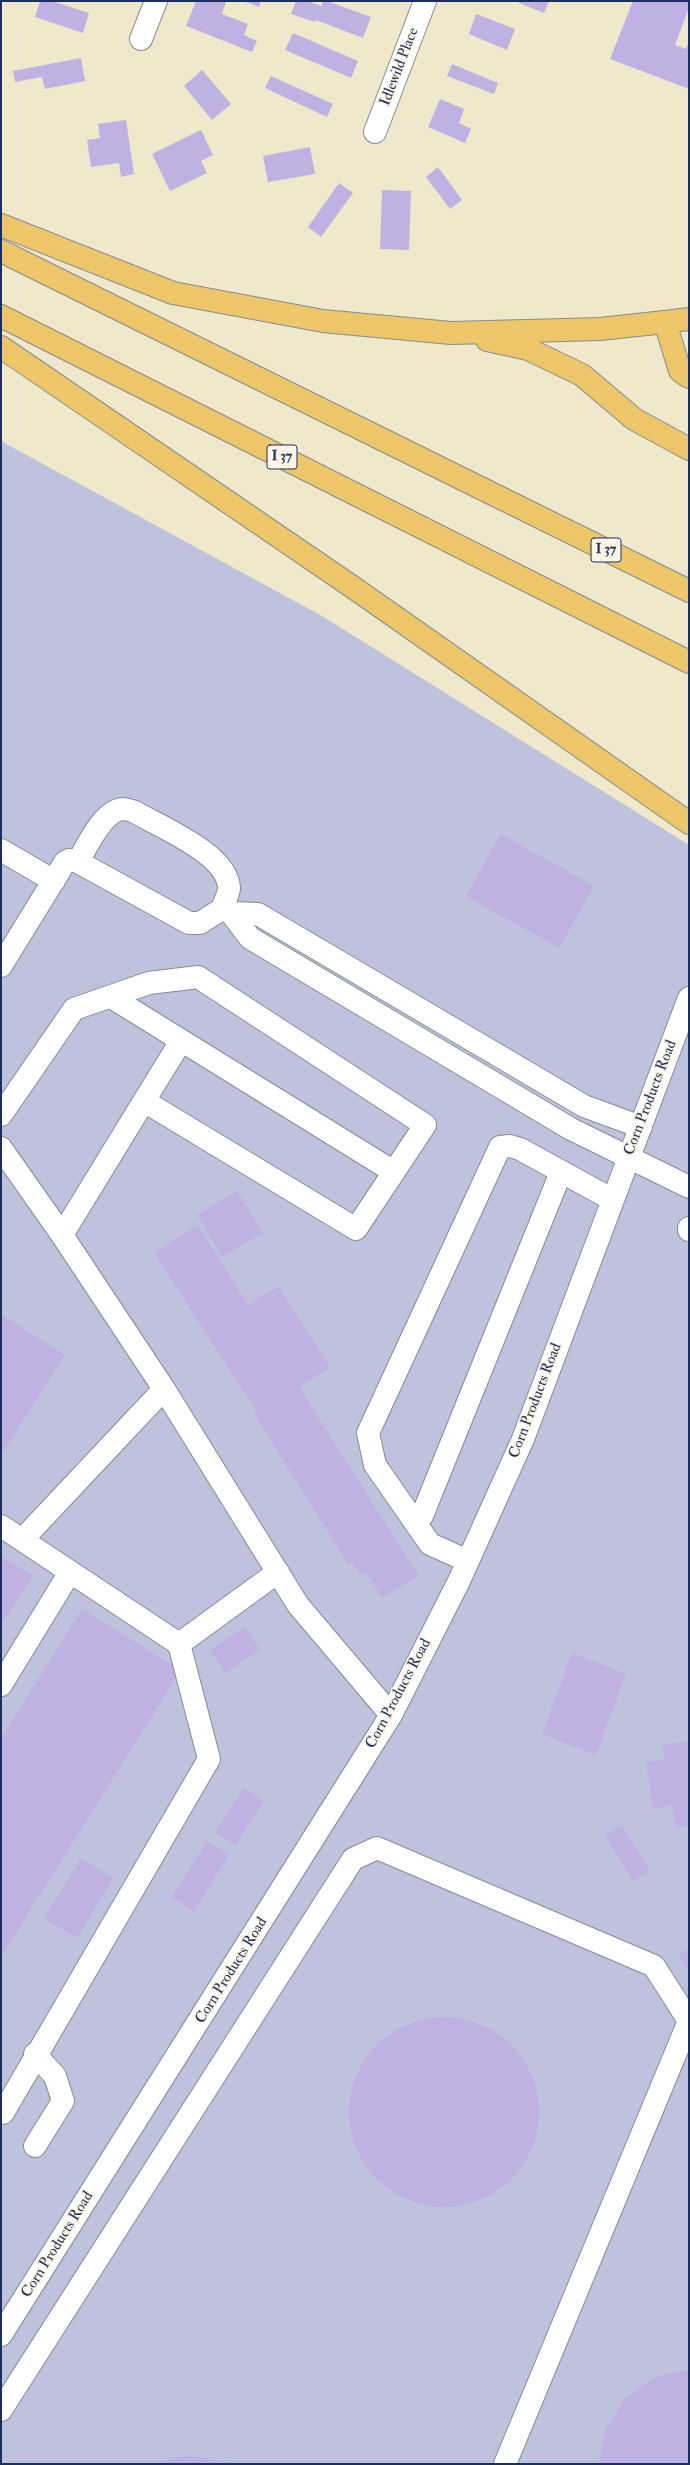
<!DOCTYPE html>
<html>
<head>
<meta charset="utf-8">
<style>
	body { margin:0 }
	#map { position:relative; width:690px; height:2465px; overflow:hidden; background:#efe8cb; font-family:"IM FELL Double Pica",serif }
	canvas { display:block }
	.frame { position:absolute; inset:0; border:2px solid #1b2f5e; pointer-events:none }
</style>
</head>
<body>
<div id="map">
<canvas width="690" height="2465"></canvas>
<div class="frame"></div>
</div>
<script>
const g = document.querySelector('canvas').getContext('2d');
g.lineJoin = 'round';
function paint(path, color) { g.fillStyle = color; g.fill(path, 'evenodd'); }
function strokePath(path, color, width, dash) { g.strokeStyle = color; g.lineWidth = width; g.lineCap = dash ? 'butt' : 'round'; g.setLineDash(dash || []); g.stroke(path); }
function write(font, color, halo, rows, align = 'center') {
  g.font = font + ' "IM FELL Double Pica",serif'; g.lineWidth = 3.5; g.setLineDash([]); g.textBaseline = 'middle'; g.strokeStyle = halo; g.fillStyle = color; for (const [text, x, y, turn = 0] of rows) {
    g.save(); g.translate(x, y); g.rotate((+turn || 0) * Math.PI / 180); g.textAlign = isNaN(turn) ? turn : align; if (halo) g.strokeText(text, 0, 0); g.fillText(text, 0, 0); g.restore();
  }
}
const industrial = new Path2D(`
	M1,441l321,175 367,229v1619h-688z`);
const building = new Path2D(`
	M40,1h12l37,12 -6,20 -48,-16z
	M196,1l30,1 -4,12 26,10 -4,11 13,6 -5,11 -66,-26z
	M243,1h18l-2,6z
	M296,1h11l14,5 2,-5h4l44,16 -8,21 -47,-18 -1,2 -24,-8z
	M514,1h35l-5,12z
	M633,1h56v7l-14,37 11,4 3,-8v48l-79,-30z
	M476,14l39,15 -8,21 -38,-16z
	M293,33l65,28 -7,17 -66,-28z
	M81,58l4,23 -40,8 -3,-12 -27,5 -2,-11z
	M452,64l46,19 -4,11 -47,-18z
	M202,70l29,34 -19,16 -28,-34z
	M271,76l62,28 -6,13 -62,-29z
	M440,99l24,10 -5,14 12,6 -6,14 -37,-16z
	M126,120l8,54 -13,3 -2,-14 -28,4 -4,-27 13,-2 -2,-14z
	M201,130l12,25 -12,6 6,12 -37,18 -18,-37z
	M310,147l5,27 -47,8 -5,-26z
	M438,167l24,33 -12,9 -24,-32z
	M339,183l14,10 -32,44 -13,-10z
	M382,190l29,1 -2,59 -29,-1z
	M501,834l93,52 -35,62 -93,-52z
	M237,1191l26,42 -41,24 -25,-42z
	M198,1225l50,80 30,-19 52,81 -31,20 120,189 -37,22 -16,-26 -5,3 -9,-13 -4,2 -94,-150 3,-2 -103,-159z
	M1,1314l64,41 -64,100z
	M1,1556l32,20 -32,50z
	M82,1609l99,61 -180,287v-219z
	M245,1627l15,23 -35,23 -15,-23z
	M572,1653l54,21 -30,81 -54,-21z
	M689,1741v84l-13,2 -4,-22 -19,4 -7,-47 19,-2 -3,-15z
	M244,1788l20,13 -29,44 -20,-13z
	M622,1825l28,46 -17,10 -28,-45z
	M207,1841l22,14 -35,56 -22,-14z
	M81,1858l33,20 -37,60 -33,-20z
	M689,1949v24l-11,-18z
	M349 2112a95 95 0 1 1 190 0a95 95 0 1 1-190 0Z
	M689,2370v94h-90l6,-34 20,-32 30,-21z
	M188,2455l44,8v1h-81z`);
const minor = new Path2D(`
	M141,39l15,-38
	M375,132l50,-131
	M1,850l53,31
	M78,862c9,-16 25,-52 45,-53 3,0 9,2 12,3 25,15 93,42 94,76 0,6 -5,15 -7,21
	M231,913l19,25 321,191 118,58
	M1,966l64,-104 4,-2 9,2 111,61h11l22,-14 9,4 27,1 326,192 57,21
	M111,997l283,175
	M144,1101l37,-60
	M1,1115l73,-106 75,-26 49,-6 227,148 -69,104 -212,-128 -82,134
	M1,1148l61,87 102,154 134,216 93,110
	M689,1228v2
	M415,1522l7,-6 139,-344
	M1,1526l178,118 30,115 -206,354 -2,-1
	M22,1540l142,-151
	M468,1561l-38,-17 -55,-79 -7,-32 132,-286 10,-1 10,3 93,51
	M179,1644l99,-72
	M1,1685l69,-113
	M35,2146l28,-45 -8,-25 -20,-22
	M1,2335l390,-620 68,-134 64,-142 166,-441
	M1,2410l352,-551 24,-11 277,118 35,55
	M505,2464l184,-443`);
const major = new Path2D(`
	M689,319l-24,3 15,49 9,6`);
const highway = new Path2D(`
	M1,225l172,68 150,28 128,12 149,-4 65,-7
	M1,251l688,340
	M1,316l688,346
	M487,340l41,9 54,26 52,44 55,30
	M1,347l353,241 335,235`);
const shields = [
	[282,457,30],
	[606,550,30]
];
const shieldNames = [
	["I 37",282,457],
	["I 37",606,550]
];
const streetNames = [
	["Idlewild Place",400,67,-69],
	["Corn Products Road",651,1098,-69],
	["Corn Products Road",536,1401,-69],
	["Corn Products Road",399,1694,-62],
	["Corn Products Road",232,1971,-58],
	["Corn Products Road",58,2245,-58]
];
paint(industrial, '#bfc2dd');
paint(building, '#bfb2e2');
strokePath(minor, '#858c94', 24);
strokePath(major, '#858c94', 24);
strokePath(highway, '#858c94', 24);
strokePath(minor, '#fff', 22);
strokePath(major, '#ecc669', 22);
strokePath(highway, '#ecc669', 22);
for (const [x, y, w] of shields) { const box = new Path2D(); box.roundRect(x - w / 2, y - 12, w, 24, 3); g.fillStyle = '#fcf5e5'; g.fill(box); strokePath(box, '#1b2f5e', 1); }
write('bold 14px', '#1b2f5e', null, shieldNames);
write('15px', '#1b2f5e', '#fcf5e5', streetNames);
</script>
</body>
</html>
